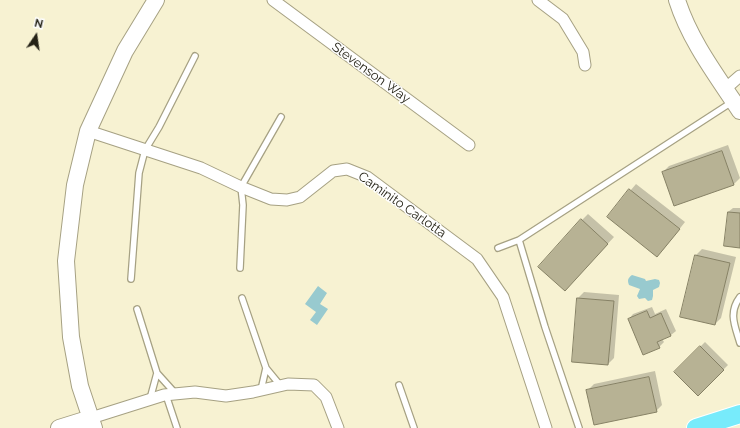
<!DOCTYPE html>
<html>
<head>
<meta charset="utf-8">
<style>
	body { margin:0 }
	#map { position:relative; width:740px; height:428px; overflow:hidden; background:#f7f2d2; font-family:Raleway,sans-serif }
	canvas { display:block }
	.north { position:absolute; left:16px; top:16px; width:40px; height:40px; -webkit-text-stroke:3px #fefefe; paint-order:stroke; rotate:13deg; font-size:11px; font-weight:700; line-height:16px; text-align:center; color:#242216 }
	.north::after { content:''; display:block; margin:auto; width:14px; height:18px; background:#242216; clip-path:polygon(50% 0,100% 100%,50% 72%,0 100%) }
</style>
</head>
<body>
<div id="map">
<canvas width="740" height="428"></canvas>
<div class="north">N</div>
</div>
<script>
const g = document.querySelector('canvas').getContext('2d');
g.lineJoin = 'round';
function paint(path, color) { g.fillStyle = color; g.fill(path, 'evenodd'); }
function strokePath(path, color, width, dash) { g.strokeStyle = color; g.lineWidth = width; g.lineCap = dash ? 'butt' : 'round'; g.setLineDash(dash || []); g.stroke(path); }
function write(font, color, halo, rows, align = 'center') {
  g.font = font + ' Raleway,sans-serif'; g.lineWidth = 3; g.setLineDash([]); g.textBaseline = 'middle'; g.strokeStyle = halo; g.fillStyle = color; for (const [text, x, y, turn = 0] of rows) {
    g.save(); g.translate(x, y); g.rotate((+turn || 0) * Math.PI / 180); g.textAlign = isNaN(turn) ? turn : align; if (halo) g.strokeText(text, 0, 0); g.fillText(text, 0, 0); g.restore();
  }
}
const water = new Path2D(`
	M632,275l13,4 1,2 9,-2 4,1 1,3 -1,4 -6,3v6l-1,4 -4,1 -3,-3 -6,1 -2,-3 3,-7 -11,-4c-2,-5 -1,-7 3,-10z
	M318,286l9,7 -7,11 8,5 -11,16 -7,-5 6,-8 -11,-8z`);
const shadow = new Path2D(`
	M728,145l12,33 -6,6 -59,21 -12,-33 6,-6z
	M636,184l49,38 -22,28 -55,-33z
	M733,208h7v39l-12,-35z
	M588,214l26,23 -43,47 11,-64z
	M702,249l34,8 -15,61 -6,6 -34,-8 15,-61z
	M584,292l35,3 -5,63 -6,6 -30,-66z
	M652,307l3,7 11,-5 10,22 -5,4 -9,4 2,3 -5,5 -30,-28 4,-5z
	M705,342l23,23 -30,30 -23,-23z
	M655,371l7,34 -6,6 -68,-21 6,-6z`);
const building = new Path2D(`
	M722,151l12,34 -60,21 -12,-34z
	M629,189l51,40 -23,28 -50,-40z
	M728,212l12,1v35l-16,-2z
	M581,219l27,25 -43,47 -27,-24z
	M695,255l35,8 -15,62 -35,-8z
	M577,298l37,3 -6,64 -36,-3z
	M647,311l3,7 11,-5 10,23 -14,6 3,6 -17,7 -15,-36z
	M700,346l24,24 -26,26 -24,-24z
	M649,377l8,35 -63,13 -8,-35z`);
const lane = new Path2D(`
	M498,248l21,-8
	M240,268l3,-63 -2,-18 40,-70
	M131,279l8,-106 6,-23 14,-23 36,-71
	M740,297c-12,16 -5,29 0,46
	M242,298l24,70
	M137,309l20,64
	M399,385l15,43
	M261,390l5,-22 14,17
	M166,395l11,33
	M150,399l7,-26 18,20
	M579,428l-34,-101 -26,-87 213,-138`);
const street = new Path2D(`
	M273,0l196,145
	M538,0l25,19 20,33 2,13
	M725,89l15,-13
	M88,131l113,37 40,19 30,12 16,1 13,-3 33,-26 14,-2 20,8 110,82 26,38 43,131
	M91,418l73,-23 31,-3 31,4 27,-4 35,-8 26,1 12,12 12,31`);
const secondary = new Path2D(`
	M677,0c13,41 40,76 63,111
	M59,428l32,-10
	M94,428l-14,-42 -9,-49 -5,-76 9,-76 13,-54 37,-80 31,-51`);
const primary = new Path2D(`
	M696,428l44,-14`);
const streetNames = [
	["Stevenson Way",371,73,36],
	["Caminito Carlotta",402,205,35]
];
paint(water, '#98cacf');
paint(shadow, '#0003');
paint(building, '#b7b294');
strokePath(building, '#868165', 1);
strokePath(lane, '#a6a183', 8);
strokePath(street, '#a6a183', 13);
strokePath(secondary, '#a6a183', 18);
strokePath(primary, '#fff', 20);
strokePath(lane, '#fff', 5.5);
strokePath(street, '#fff', 11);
strokePath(secondary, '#fff', 16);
strokePath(primary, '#77ebfb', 18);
write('13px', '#242216', '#fefefe', streetNames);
</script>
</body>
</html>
